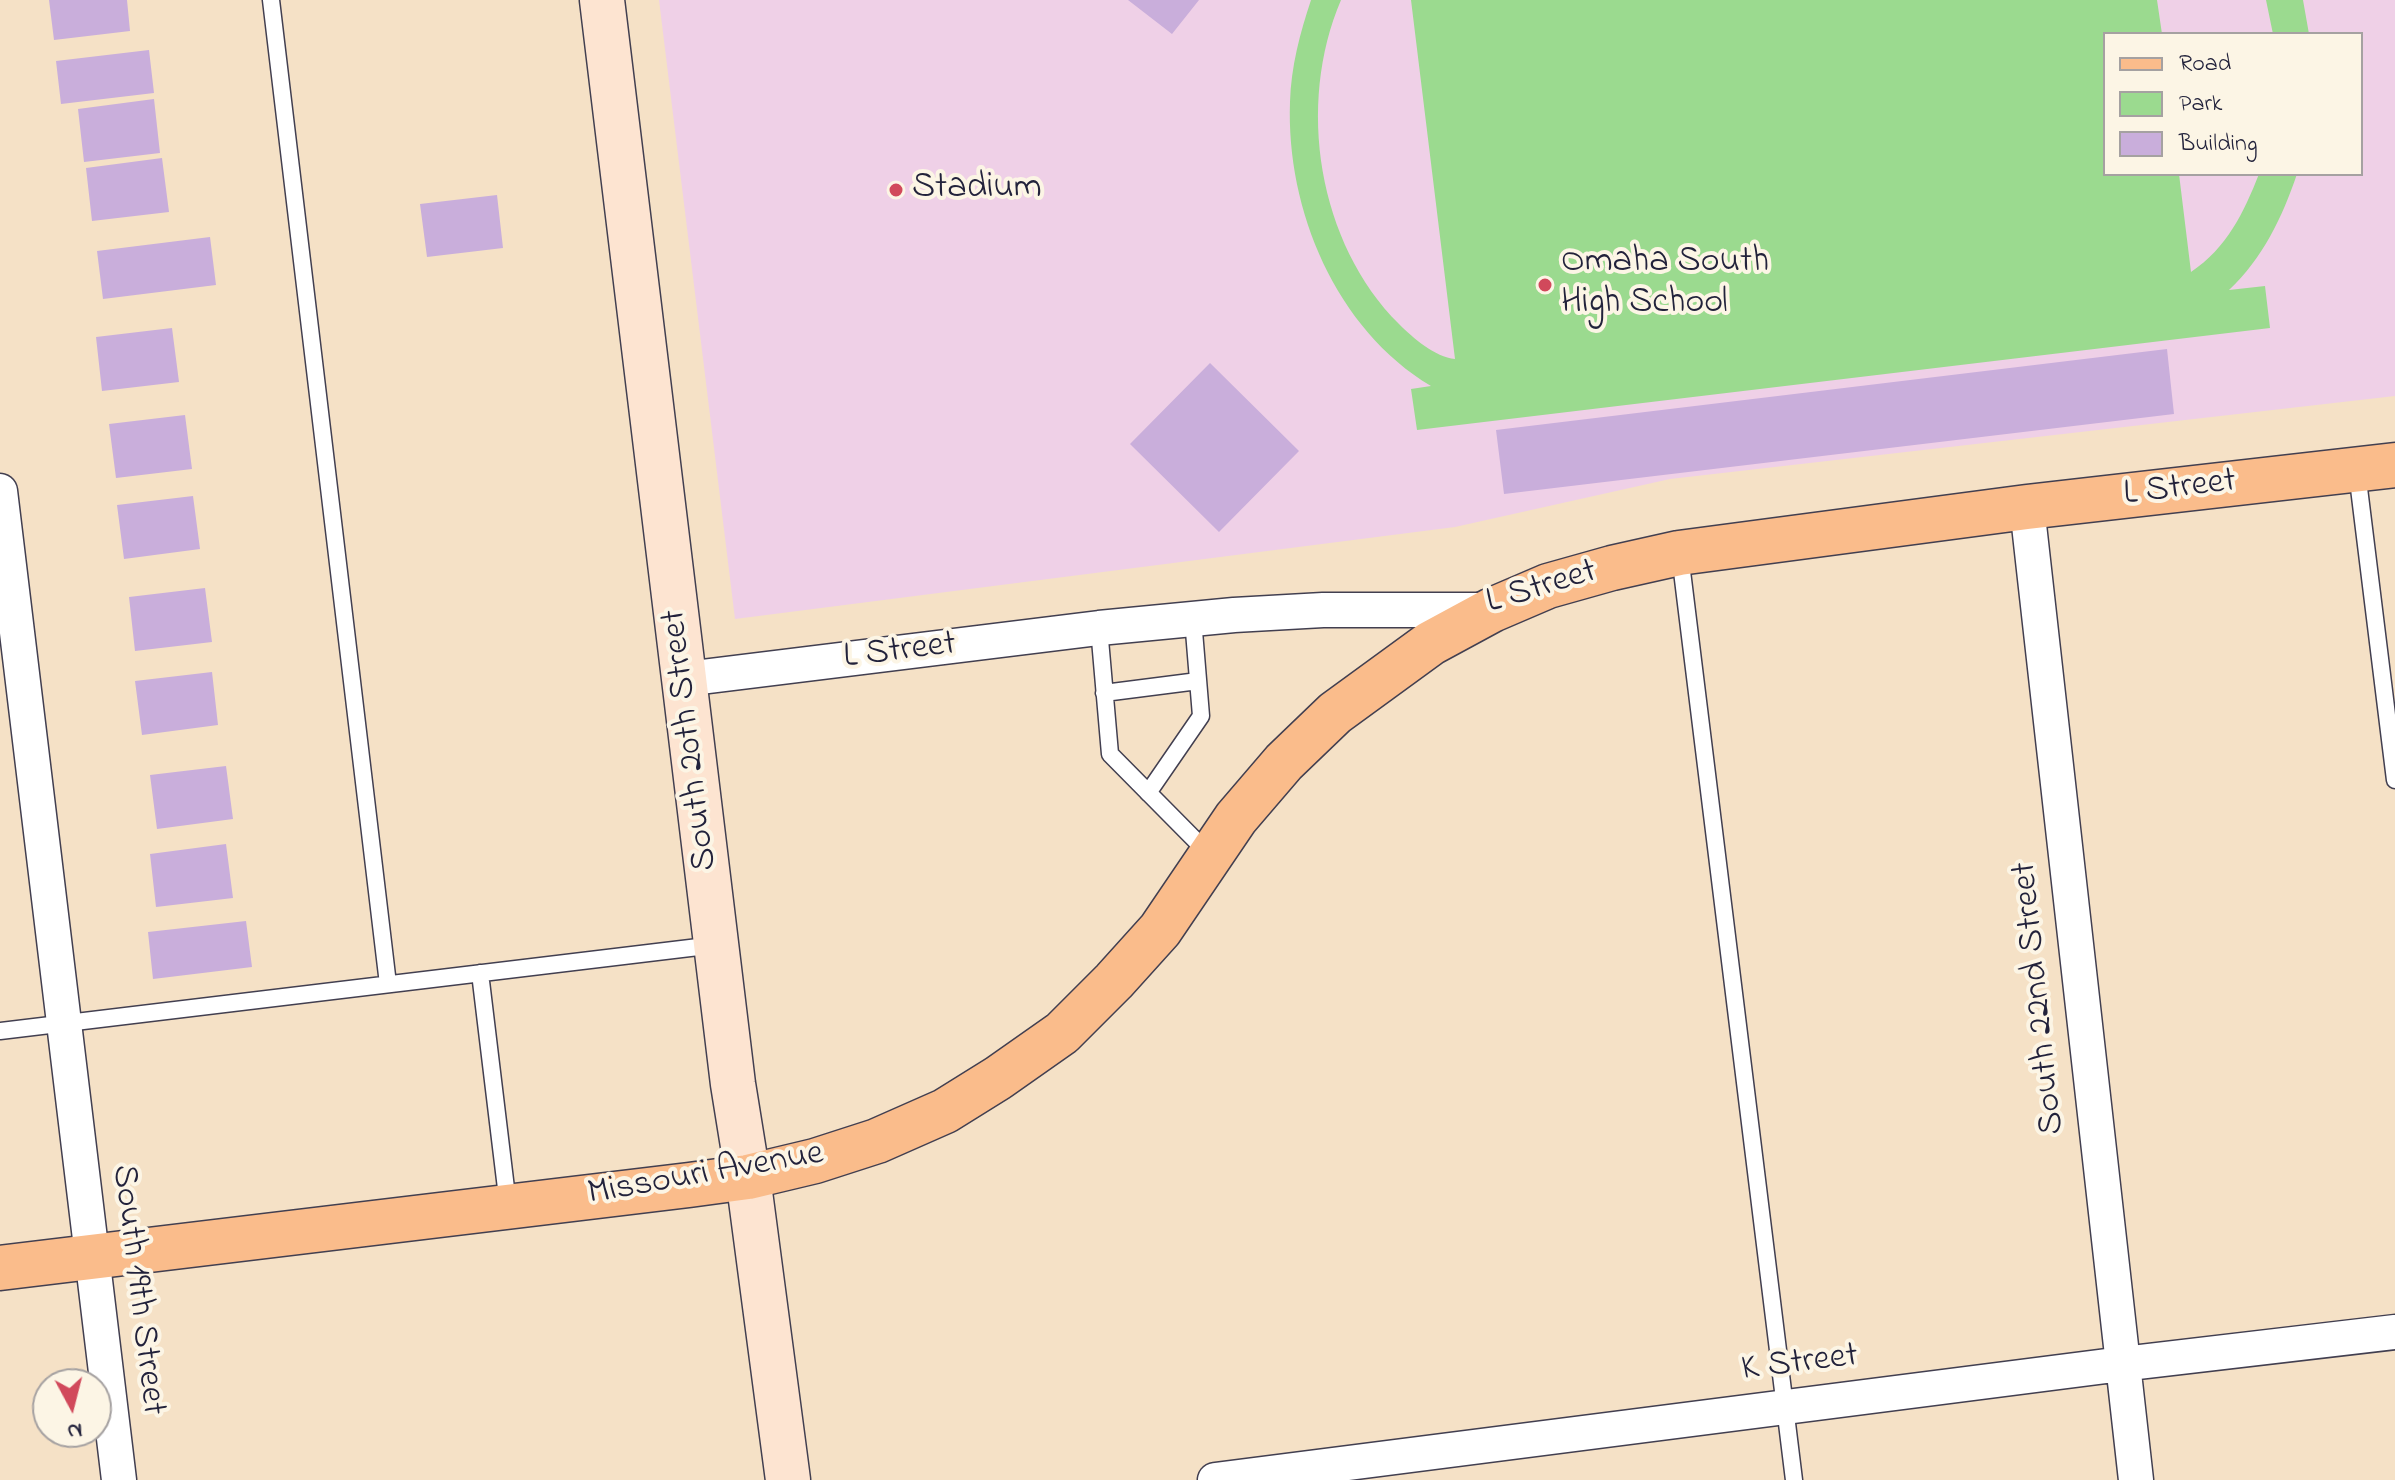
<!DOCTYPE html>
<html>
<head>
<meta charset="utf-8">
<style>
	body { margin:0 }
	#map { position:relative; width:2395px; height:1480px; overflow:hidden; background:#f5e1c6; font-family:"Indie Flower",sans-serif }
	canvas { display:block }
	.legend { position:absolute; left:2103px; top:32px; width:260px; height:144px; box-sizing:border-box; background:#fcf5e5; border:2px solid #a5a1a1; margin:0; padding:10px 14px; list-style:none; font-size:24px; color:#22223b }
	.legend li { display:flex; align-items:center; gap:16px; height:40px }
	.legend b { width:40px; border:2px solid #a5a1a1 }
	.north { position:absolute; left:32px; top:1368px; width:80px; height:80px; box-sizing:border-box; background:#fcf5e5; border:2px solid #a5a1a1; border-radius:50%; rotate:173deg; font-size:22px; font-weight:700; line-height:32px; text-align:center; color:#22223b }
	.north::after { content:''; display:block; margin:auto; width:28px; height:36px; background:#d1495b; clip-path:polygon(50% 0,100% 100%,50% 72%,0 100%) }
</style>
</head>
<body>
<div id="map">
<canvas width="2395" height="1480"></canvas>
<ul class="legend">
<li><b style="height:10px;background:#fabc8b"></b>Road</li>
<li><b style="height:22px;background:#9bda8f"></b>Park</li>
<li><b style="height:22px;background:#c9aedb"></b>Building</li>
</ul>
<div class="north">N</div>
</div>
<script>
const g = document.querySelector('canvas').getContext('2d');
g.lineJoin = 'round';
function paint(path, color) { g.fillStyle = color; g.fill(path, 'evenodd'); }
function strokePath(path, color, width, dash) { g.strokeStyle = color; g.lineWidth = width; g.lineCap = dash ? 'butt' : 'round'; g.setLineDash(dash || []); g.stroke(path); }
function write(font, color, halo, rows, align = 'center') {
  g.font = font + ' "Indie Flower",sans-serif'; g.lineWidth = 8; g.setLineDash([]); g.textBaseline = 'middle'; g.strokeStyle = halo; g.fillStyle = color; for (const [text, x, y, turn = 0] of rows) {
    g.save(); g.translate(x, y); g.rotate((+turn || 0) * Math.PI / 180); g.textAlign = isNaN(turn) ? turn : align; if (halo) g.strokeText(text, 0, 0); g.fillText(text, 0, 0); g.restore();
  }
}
const built = new Path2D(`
	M659,0h1736v396l-725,83 -215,48 -720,92zM2105,34h256v140h-256z`);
const green = new Path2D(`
	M1311,0h30c-45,105 -23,243 58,324 14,14 36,33 56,35l-44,-359h746l5,34h-57v140h74l12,98c36,-24 53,-60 68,-98h38c-15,44 -34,84 -68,116l36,-4 5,42 -853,102 -6,-41 20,-3c-95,-57 -145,-176 -141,-284 1,-35 10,-69 21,-102z
	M2266,0h37l6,34h-36z`);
const building = new Path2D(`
	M49,0h78l3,31 -76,9z
	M1128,0h71l-27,34z
	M149,50l5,43 -93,11 -5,-43z
	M154,99l6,54 -76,9 -6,-53z
	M162,158l7,54 -77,9 -6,-53z
	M497,195l6,53 -76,9 -7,-53z
	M210,237l6,48 -113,14 -6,-48z
	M172,328l7,54 -77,9 -6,-54z
	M2167,349l7,65 -670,80 -8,-64z
	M1210,363l89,88 -80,81 -89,-88z
	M185,415l7,54 -76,9 -7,-54z
	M193,496l7,53 -76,10 -7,-54z
	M205,588l7,54 -77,9 -6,-54z
	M212,672l6,53 -76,10 -7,-54z
	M226,766l7,53 -76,10 -7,-54z
	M226,844l7,54 -77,9 -6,-53z
	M246,921l6,46 -99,12 -5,-47z`);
const lane = new Path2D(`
	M271,0l117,984
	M2357,472l38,308
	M1680,555l114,925
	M1099,628l11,126 99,100
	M1104,693l94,-12
	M1148,793l53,-77 -8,-97
	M480,973l28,232
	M0,1031l715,-86`);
const street = new Path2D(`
	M0,491l119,989
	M2027,507l109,973
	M685,679l414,-51 135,-13 89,-5h169
	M1215,1480l907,-116 273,-32`);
const secondary = new Path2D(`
	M602,0l131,1084 15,93 40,303`);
const primary = new Path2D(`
	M0,1268l689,-83 59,-8 67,-16 62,-20 68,-30 53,-33 64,-45 52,-52 46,-51 76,-112 48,-56 51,-49 96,-70 61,-33 56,-24 64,-18 67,-15 348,-46 368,-42`);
const markers = [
	[896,190,8,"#d1495b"],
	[1545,285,8,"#d1495b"]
];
const poiNames = [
	["Stadium",912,190],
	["Omaha South",1561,264],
	["High School",1561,305]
];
const streetNames = [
	["L Street",2180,490,-7],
	["L Street",1542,589,-17],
	["L Street",900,653,-7],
	["South 20th Street",692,740,-97],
	["South 22nd Street",2041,998,-96],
	["Missouri Avenue",706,1176,-10],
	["South 19th Street",136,1290,83],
	["K Street",1800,1365,-7]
];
paint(built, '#efd0e7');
paint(green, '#9bda8f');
paint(building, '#c9aedb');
strokePath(lane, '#423f50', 19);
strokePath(street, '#423f50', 37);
strokePath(secondary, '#423f50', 47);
strokePath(primary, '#423f50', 47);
strokePath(lane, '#fff', 16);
strokePath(street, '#fff', 34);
strokePath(secondary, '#fde4d1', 44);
strokePath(primary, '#fabc8b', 44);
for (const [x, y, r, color] of markers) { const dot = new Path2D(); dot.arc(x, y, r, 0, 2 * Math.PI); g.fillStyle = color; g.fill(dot); strokePath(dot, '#fcf5e5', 3); }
write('36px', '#22223b', '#fcf5e5', poiNames, 'left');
write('36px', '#22223b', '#fcf5e5', streetNames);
</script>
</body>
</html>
